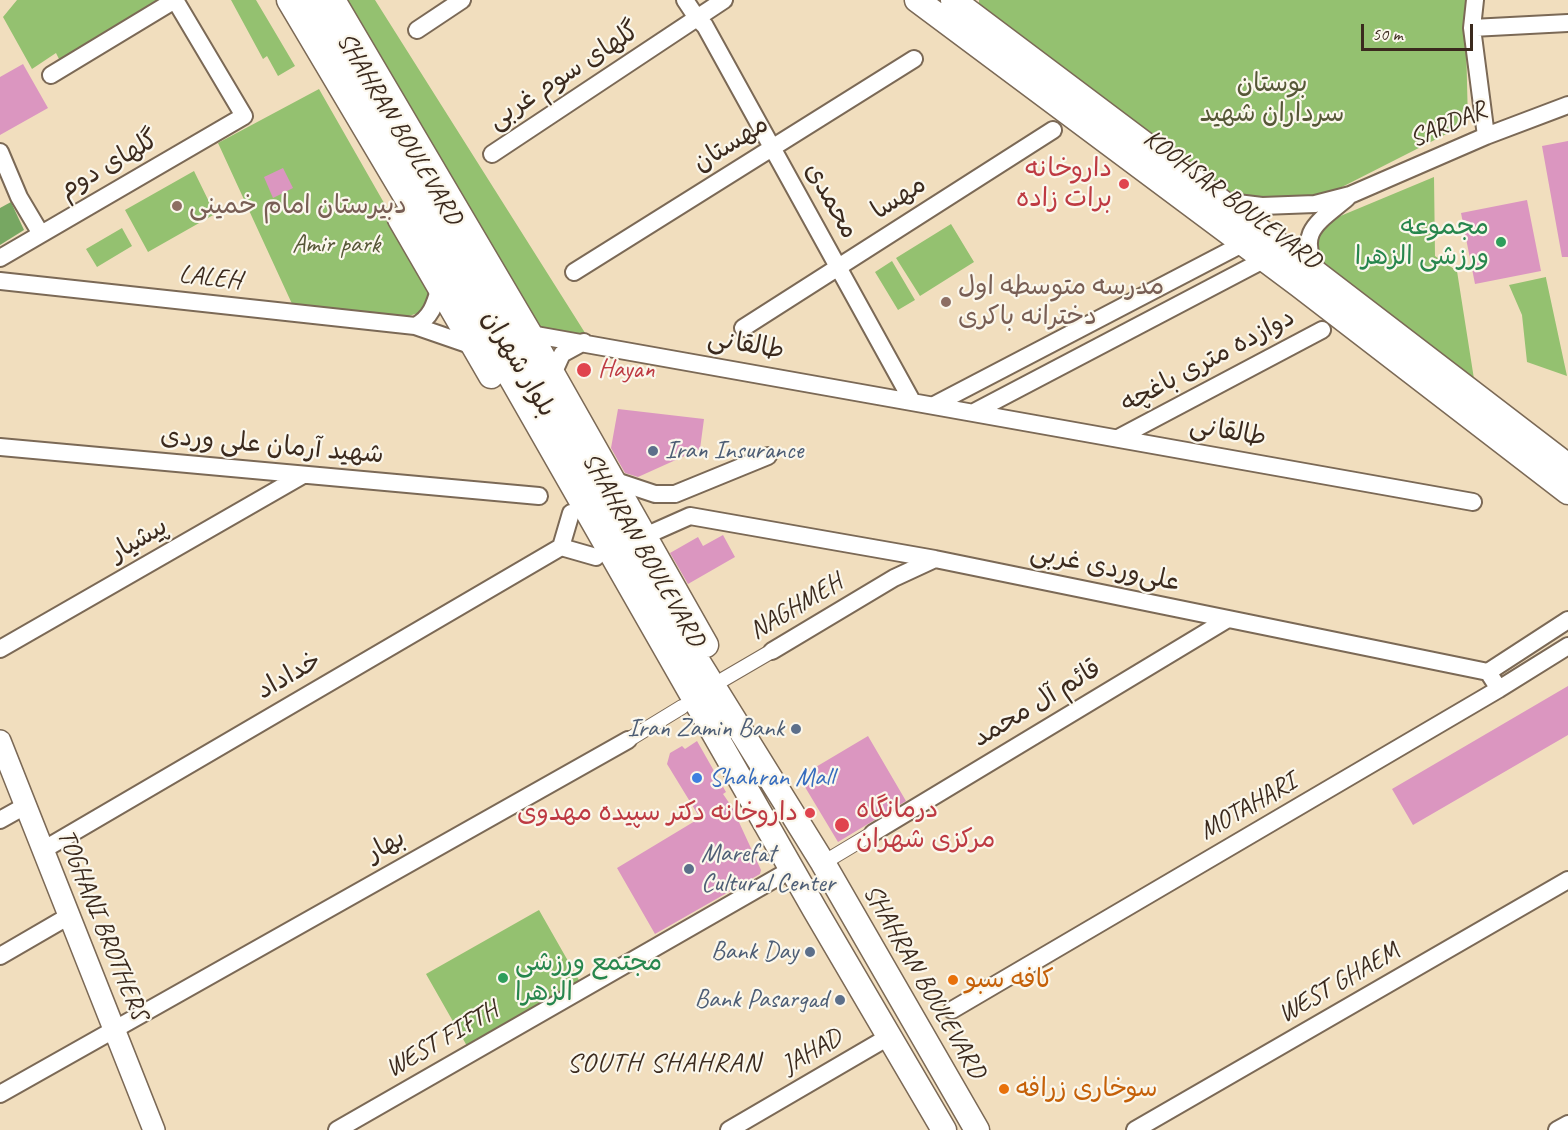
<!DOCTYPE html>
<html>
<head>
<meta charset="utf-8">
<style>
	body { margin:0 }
	#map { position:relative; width:1568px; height:1130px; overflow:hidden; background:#f1debe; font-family:Caveat,sans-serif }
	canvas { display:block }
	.scale { position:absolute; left:1361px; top:24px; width:112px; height:27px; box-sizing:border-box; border:3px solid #3b2a1e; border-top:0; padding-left:8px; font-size:18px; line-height:21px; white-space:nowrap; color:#3b2a1e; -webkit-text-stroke:4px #fbf7ec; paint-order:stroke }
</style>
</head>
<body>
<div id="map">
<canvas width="1568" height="1130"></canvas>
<div class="scale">50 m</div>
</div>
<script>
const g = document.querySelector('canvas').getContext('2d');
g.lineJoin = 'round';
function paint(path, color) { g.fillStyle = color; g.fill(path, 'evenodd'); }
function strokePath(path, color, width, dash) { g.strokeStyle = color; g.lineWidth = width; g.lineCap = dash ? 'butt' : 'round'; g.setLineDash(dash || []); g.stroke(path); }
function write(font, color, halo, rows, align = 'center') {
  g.font = font + ' Caveat,"Playpen Sans Arabic",sans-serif'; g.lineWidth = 4.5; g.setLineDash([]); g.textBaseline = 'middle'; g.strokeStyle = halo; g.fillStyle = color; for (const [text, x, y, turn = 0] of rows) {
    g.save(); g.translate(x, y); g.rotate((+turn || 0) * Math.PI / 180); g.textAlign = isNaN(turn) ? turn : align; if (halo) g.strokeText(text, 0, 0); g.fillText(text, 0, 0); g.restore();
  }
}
const green = new Path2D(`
	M17,0h143l-97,60 -4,-1 -3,-6 -24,16 -29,-52z
	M231,0h25l39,66 -17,10 -11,-20 -4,3z
	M340,0h35l212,336 -40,-6 -17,-8z
	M979,0h486l3,123 -130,66 -23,9 -68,1 -17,-6 -181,-128 -70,-58z
	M319,89l113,198 -8,24 -21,7 -110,-12 -75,-163z
	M194,171l21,43 -67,38 -23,-42z
	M1434,177l1,79 22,15 17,108 -155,-113 -7,-21 14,-23z
	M951,224l23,38 -54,34 -24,-38z
	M122,228l10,18 -35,21 -11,-18z
	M892,261l23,39 -17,10 -23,-38z
	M1546,277v1l21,98 -40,-14 -5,-47 -13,-30z
	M539,910l41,72 -113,64 -41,-72z`);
const forest = new Path2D(`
	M11,202l13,28 -24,15v-37z`);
const building = new Path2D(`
	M23,64l25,44 -48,27v-58z
	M1568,141v116h-6l-20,-111z
	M283,168l10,20 -20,10 -9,-21z
	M1527,200l14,71 -66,13 -14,-71z
	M618,409l86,10 -4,30 -62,28 -13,-4 -14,-25z
	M723,535l12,22 -47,27 -18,-31 28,-16 5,9z
	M1568,686v49l-155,90 -21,-36z
	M868,736l38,65 -68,41 -39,-65z
	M697,741l29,51 -3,2 9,13 29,63 -1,4 -105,60 -38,-66 83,-50 -33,-54 3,-11 12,-7 3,3z`);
const pedestrian = new Path2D(`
	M724,679l48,-28
	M628,740l54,-33
	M823,863l50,-30`);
const minor = new Path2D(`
	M685,0l12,18 8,8 207,375
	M1475,0l-3,28 14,108
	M1472,28l96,-5
	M417,30l45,-30
	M0,152l19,45 22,37
	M492,154l232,-154
	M1221,201l41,5 53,-2 35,-9 136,-59 82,-31
	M0,258l244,-142 -69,-116 -124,75
	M1318,271c-23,-39 1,-49 29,-73
	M574,272l340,-213
	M0,281l415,45 58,20
	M415,326c16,-8 20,-22 25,-39
	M743,328l310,-198
	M530,334l943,168
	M553,374l9,-20 22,-12
	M934,405l318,-166
	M974,412l299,-157
	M1118,438l204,-108
	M0,447l539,49
	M613,480l42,14h20l93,-38
	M571,513l-10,34 35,10
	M645,536l45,-20 245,43 553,113 11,17
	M0,649l303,-174
	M772,651l122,-73 41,-19
	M1488,672l80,-52
	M0,820l25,-14
	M873,833l355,-214
	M43,850l518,-303
	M0,956l69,-40
	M952,1010l547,-321 69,-43
	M0,1094l628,-354
	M337,1130l455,-261
	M729,1130l161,-94
	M1135,1130l433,-250
	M1557,1130l11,-6`);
const tertiary = new Path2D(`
	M0,741l154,389`);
const secondary = new Path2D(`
	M289,0l164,276 362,634 129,220
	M310,0l155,261 227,391 131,211 154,267
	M333,0l197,334 176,311
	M917,0l382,285 269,207
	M953,0l358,269 257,197
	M400,219l91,157`);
const markers = [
	[1124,184,6,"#e0444e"],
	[177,206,6,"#8d6e63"],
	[1501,242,6,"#2e9e5b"],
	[946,302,6,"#8d6e63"],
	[584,370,8,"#e0444e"],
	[653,451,6,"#5c6f8a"],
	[796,729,6,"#5c6f8a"],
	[697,778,6,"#3f7fe0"],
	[810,813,6,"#e0444e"],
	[842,825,8,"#e0444e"],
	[689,869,6,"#5c6f8a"],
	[810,952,6,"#5c6f8a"],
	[503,978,6,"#2e9e5b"],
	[953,980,6,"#e8710a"],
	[840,1000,6,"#5c6f8a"],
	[1004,1089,6,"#e8710a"]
];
const streetNames = [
	["گلهای سوم غربی",564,76,-33],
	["SARDAR",1448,125,-23],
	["SHAHRAN BOULEVARD",399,129,59],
	["مهستان",731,144,-32],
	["گلهای دوم",109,165,-30],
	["مهسا",899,198,-33],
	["KOOHSAR BOULEVARD",1232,200,37],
	["محمدی",831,201,61],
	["LALEH",210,278,6],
	["طالقانی",746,345,10],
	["دوازده متری باغچه",1208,361,-28],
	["بلوار شهران",518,364,59],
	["طالقانی",1228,432,10],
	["شهید آرمان علی وردی",272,446,5],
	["پیشیار",139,540,-30],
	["SHAHRAN BOULEVARD",643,550,60],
	["علی‌وردی غربی",1105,568,12],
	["NAGHMEH",796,607,-31],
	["خداداد",289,676,-30],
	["قائم آل محمد",1037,704,-31],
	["MOTAHARI",1248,807,-30],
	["بهار",386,846,-29],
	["TOGHANI BROTHERS",102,925,68],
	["SHAHRAN BOULEVARD",924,982,60],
	["WEST GHAEM",1339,983,-30],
	["WEST FIFTH",442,1040,-30],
	["JAHAD",812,1052,-30]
];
const parkNames = [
	["بوستان",1272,84],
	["سرداران شهید",1272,114],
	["Amir park",336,245]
];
const healthNames = [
	["داروخانه",1112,169],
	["برات زاده",1112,199],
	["Hayan",598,370,"left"],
	["درمانگاه",856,810,"left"],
	["مرکزی شهران",856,840,"left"],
	["داروخانه دکتر سپیده مهدوی",798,813]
];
const educationNames = [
	["دبیرستان امام خمینی",189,206],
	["مدرسه متوسطه اول",958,287],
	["دخترانه باکری",958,317]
];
const leisureNames = [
	["مجموعه",1489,227],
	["ورزشی الزهرا",1489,257],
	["مجتمع ورزشی",515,963,"left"],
	["الزهرا",515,993,"left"]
];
const serviceNames = [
	["Iran Insurance",665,451,"left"],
	["Iran Zamin Bank",784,729],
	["Marefat",701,854,"left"],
	["Cultural Center",701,884,"left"],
	["Bank Day",798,952],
	["Bank Pasargad",828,1000]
];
const shopNames = [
	["Shahran Mall",709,778]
];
const foodNames = [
	["کافه سبو",965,980],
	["سوخاری زرافه",1016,1089]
];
const neighbourhoodNames = [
	["SOUTH SHAHRAN",664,1064]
];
paint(green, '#94c170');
paint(forest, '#77a762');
paint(building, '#db96c0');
strokePath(pedestrian, '#7b6956', 16);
strokePath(minor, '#7b6956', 20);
strokePath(tertiary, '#7b6956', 24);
strokePath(secondary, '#7b6956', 27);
strokePath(pedestrian, '#fff', 14);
strokePath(minor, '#fff', 16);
strokePath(tertiary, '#fff', 21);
strokePath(secondary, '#fff', 24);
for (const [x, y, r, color] of markers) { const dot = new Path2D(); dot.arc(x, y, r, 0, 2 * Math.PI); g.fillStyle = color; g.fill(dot); strokePath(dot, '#fbf7ec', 2); }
write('26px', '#3b2a1e', '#fbf7ec', streetNames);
write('26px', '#565737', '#fbf7ec', parkNames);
write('26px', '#be3a42', '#fbf7ec', healthNames, 'right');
write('26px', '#785e54', '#fbf7ec', educationNames, 'left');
write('26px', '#27864d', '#fbf7ec', leisureNames, 'right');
write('26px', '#4e5e75', '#fbf7ec', serviceNames, 'right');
write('26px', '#366cbe', '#fbf7ec', shopNames, 'left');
write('26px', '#c56008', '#fbf7ec', foodNames, 'left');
g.letterSpacing = '1.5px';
write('27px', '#3b2a1e', '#fbf7ec', neighbourhoodNames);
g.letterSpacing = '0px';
</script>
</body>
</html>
